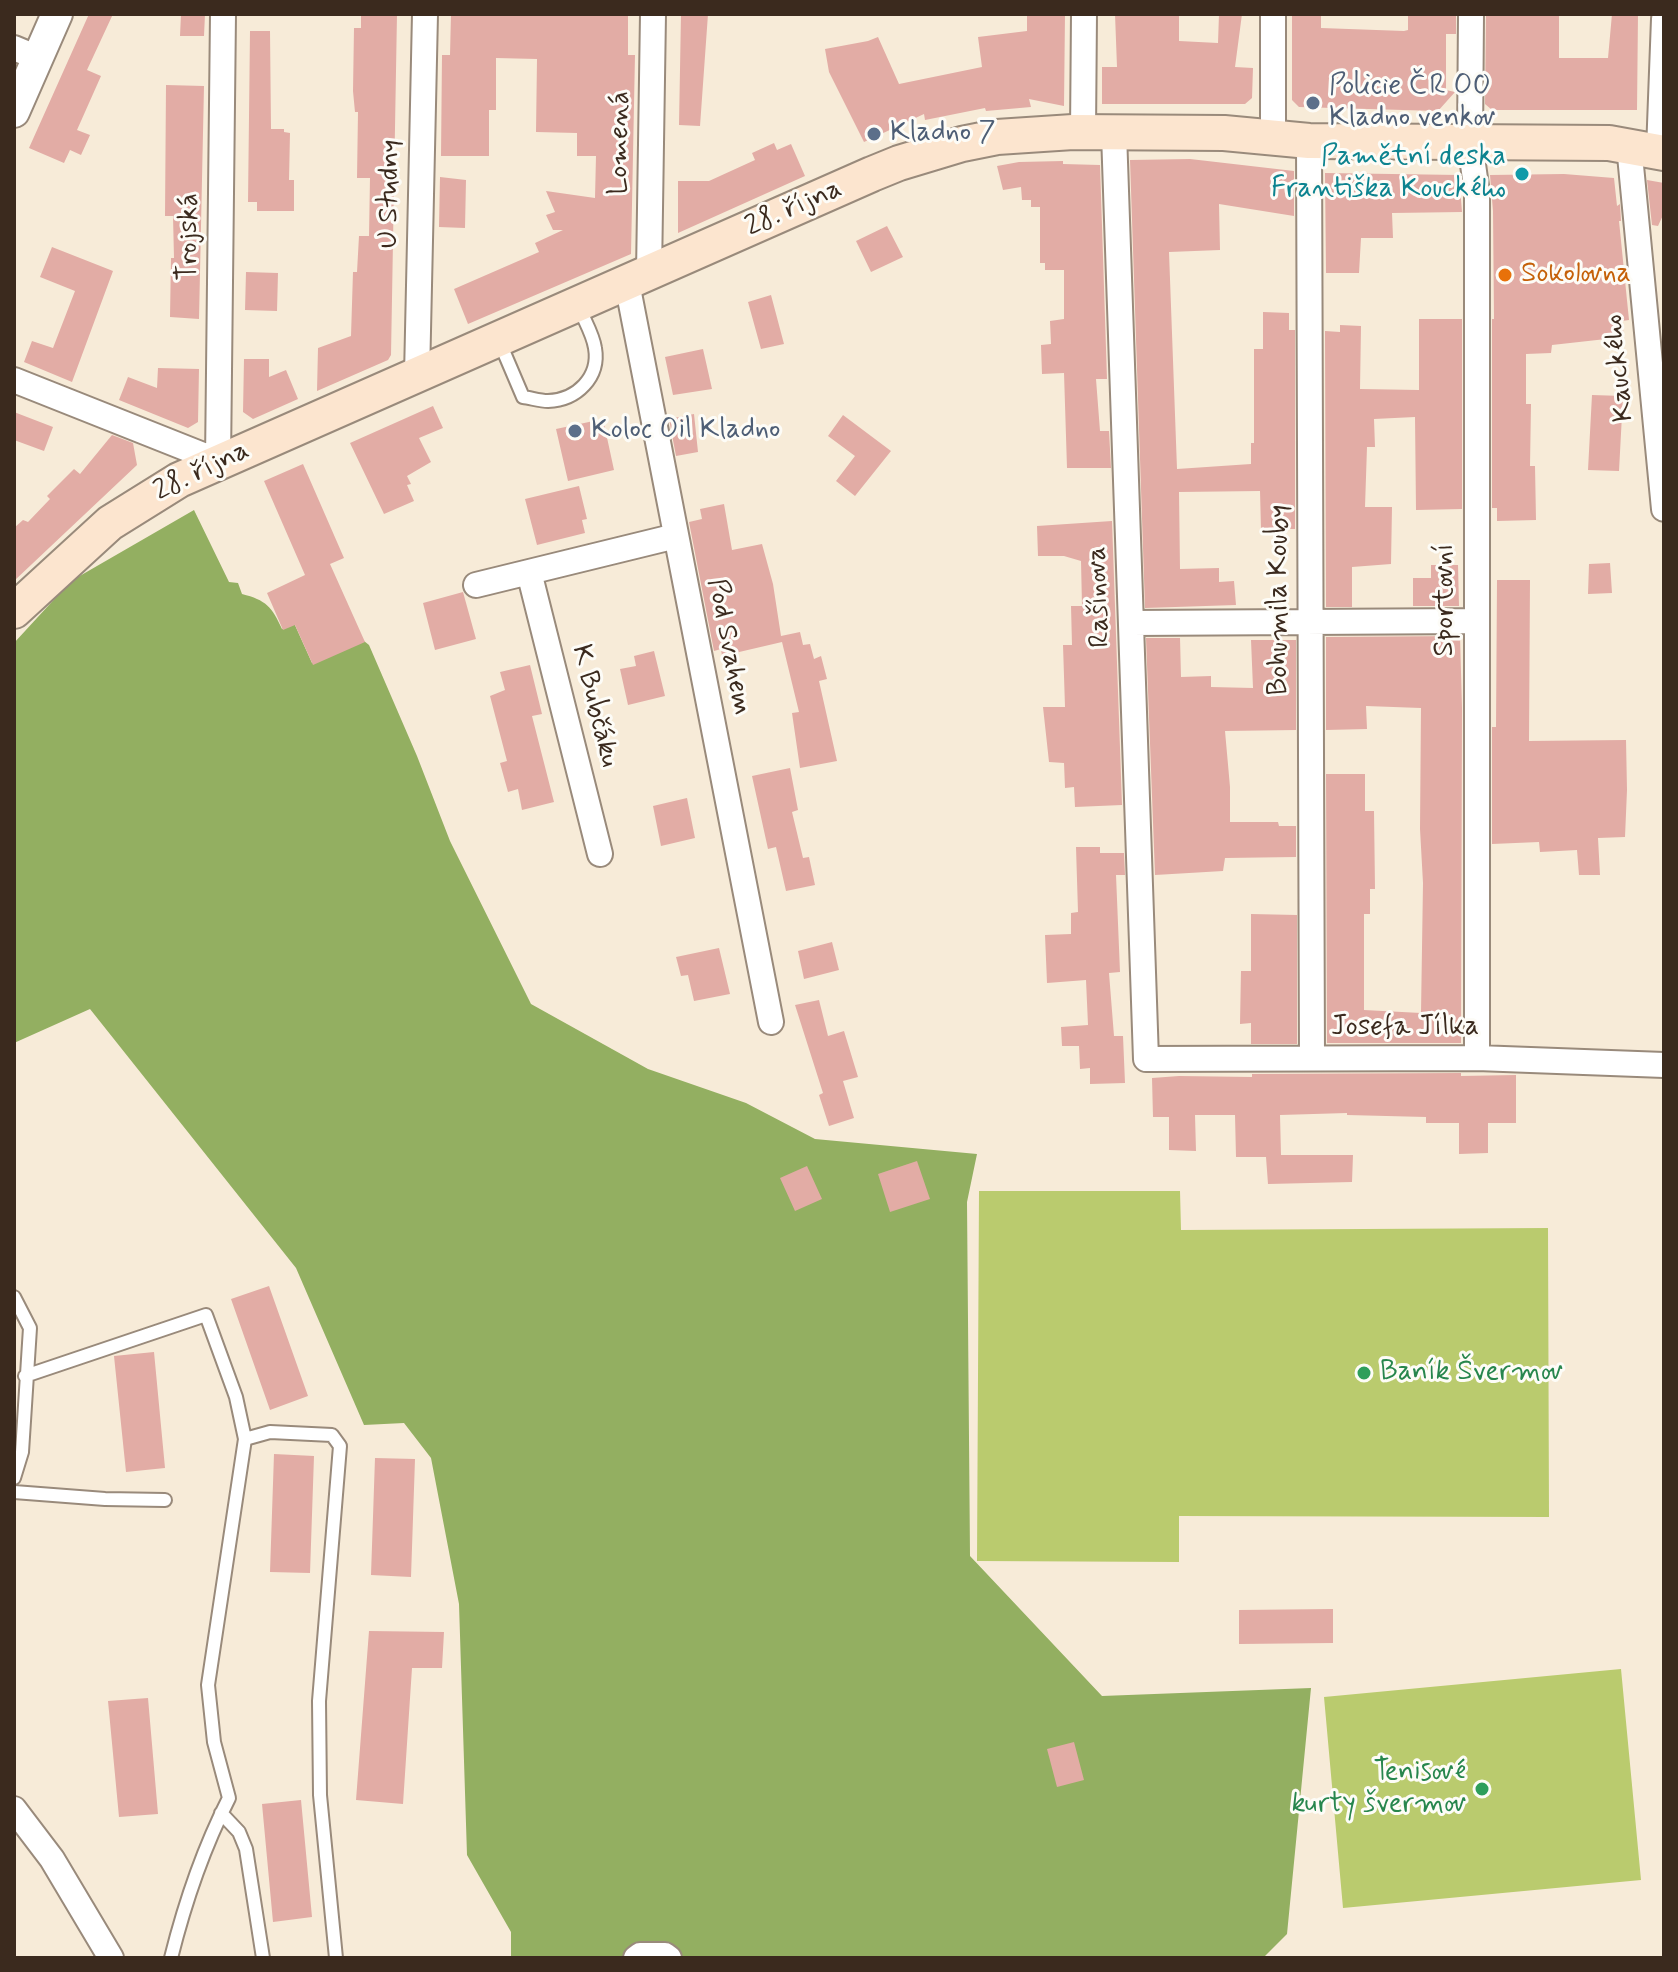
<!DOCTYPE html>
<html>
<head>
<meta charset="utf-8">
<style>
	body { margin:0 }
	#map { position:relative; width:1678px; height:1972px; overflow:hidden; background:#f7ebd8; font-family:Mynerve,sans-serif }
	canvas { display:block }
	.frame { position:absolute; inset:0; border:16px solid #3b2a1e; pointer-events:none }
</style>
</head>
<body>
<div id="map">
<canvas width="1678" height="1972"></canvas>
<div class="frame"></div>
</div>
<script>
const g = document.querySelector('canvas').getContext('2d');
g.lineJoin = 'round';
function paint(path, color) { g.fillStyle = color; g.fill(path, 'evenodd'); }
function strokePath(path, color, width, dash) { g.strokeStyle = color; g.lineWidth = width; g.lineCap = dash ? 'butt' : 'round'; g.setLineDash(dash || []); g.stroke(path); }
function write(font, color, halo, rows, align = 'center') {
  g.font = font + ' Mynerve,sans-serif'; g.lineWidth = 6; g.setLineDash([]); g.textBaseline = 'middle'; g.strokeStyle = halo; g.fillStyle = color; for (const [text, x, y, turn = 0] of rows) {
    g.save(); g.translate(x, y); g.rotate((+turn || 0) * Math.PI / 180); g.textAlign = isNaN(turn) ? turn : align; if (halo) g.strokeText(text, 0, 0); g.fillText(text, 0, 0); g.restore();
  }
}
const green = new Path2D(`
	M979,1191h201l1,39 367,-2 1,289 -370,-1v46l-202,-1z
	M1621,1669l20,211 -298,28 -19,-211z`);
const forest = new Path2D(`
	M194,510l35,72 9,1 4,11c24,6 30,13 40,35l12,-6 18,40 52,-22 5,4 48,111 33,85 81,163 117,65 98,34 69,36 162,15 -10,48 3,354 132,140 209,-8 -24,246 -24,24h-752v-26l-44,-77 -8,-251 -28,-146 -27,-35 -40,2 -68,-157 -206,-259 -76,34v-400l57,-62z`);
const building = new Path2D(`
	M89,14h24l-26,56 14,6 -24,54 13,5 -9,20 -11,-5 -6,13 -35,-15z
	M181,14h24l-1,22h-24z
	M361,14h36l-6,341 -3,5 -71,31 1,-43 33,-12 2,-64h4l2,-36h10l1,-58h-13l1,-66h-3l-2,-21 1,-63h7z
	M451,14h177v41h7l-4,199 -163,70 -14,-35 85,-37 -4,-9 28,-13h-10l-7,-15 9,-3 -9,-21 49,7 1,-42h-19v-23l-41,-1 1,-73 -41,-1v52h-7v46h-48l1,-101h8z
	M681,14h27l-8,112 -21,-1z
	M1027,14h38l-1,92 -35,-7 2,8 -45,4 -1,-3 -60,12 -1,-6 -60,28 -35,-70 -4,-23 43,-8 10,-4 21,47 83,-17 -4,-30 49,-6z
	M1115,14h64v27l39,2 1,-29h23l-7,53 18,1 -1,30 -7,6h-143v-37h15z
	M1292,14h29v14l83,3 4,-1v-16h48v20h-10v56l9,2 -17,19 -139,-4 -7,-7z
	M1486,14h73v44h49l4,-44h26l-1,96h-145l-7,-6z
	M250,31h20l1,98h13v3l6,1 -1,47h5v31h-37v-9h-9z
	M166,85l38,1 -5,233 -29,-2 1,-59h3l-1,-42h-8z
	M774,143l3,7 14,-6 14,32 -127,57v-52h31l46,-21 -3,-7z
	M1190,159l104,12v45l-75,-12 1,46 -51,2 8,217 74,-5v-21h3v-94h9v-37l26,1v17h6v199h-34l-1,-38 -81,1 1,77 39,-1v14l15,-1 2,24 -91,3 -15,-448z
	M1063,161v3l37,1 7,214h-11l4,52h9l2,37h-44l-3,-95 -22,1 -1,-29 10,-1 -1,-23 14,-2v-49h-19v-7h-5v-56h-9v-7h-9l-1,-13 -18,3 -6,-24 22,-4z
	M1325,173l134,2 3,37 -70,1 1,25h-32l-2,35h-33z
	M1564,174l50,4 3,28 3,-2 1,17h-2l10,99 -7,1 2,16 -72,8 -1,8 -25,1v50h5l-1,62h5l1,54 -39,1v-13h-5v-189h2l-1,-108 -3,-36z
	M440,177l26,3 -1,48 -26,-1z
	M1647,180l17,3v30l-6,13 -6,-1z
	M887,226l16,31 -32,15 -15,-31z
	M52,247l61,24 -41,111 -48,-20 8,-21 21,7 22,-57 -35,-14z
	M246,272l32,1 -1,38 -32,-1z
	M771,295l13,49 -23,5 -13,-47z
	M1419,319h43v190l-46,1 -1,-93 -41,2 1,28h-8l-2,60h27l-1,57 -39,3v40h-26l-1,-276 15,1v-7l21,1 -1,63 59,1z
	M703,349l9,40 -39,6 -8,-38z
	M244,359h25v18l17,-7 12,29 -45,20 -10,-7z
	M158,368l41,1 -1,53 -10,6 -69,-28 9,-23 29,11z
	M1592,395l31,1 -4,75 -31,-1z
	M433,406l10,22 -24,10 12,24 -24,14 4,8 -4,1 7,16 -30,13 -34,-71z
	M14,412l39,15 -9,24 -30,-11z
	M694,414l4,38 -22,4 -7,-37z
	M843,415l48,36 -36,45 -19,-15 19,-25 -27,-20z
	M603,419l11,51 -46,11 -12,-52z
	M112,435l21,8 4,22 -123,116v-53l9,-8 5,2 22,-23 -3,-3 27,-27 6,5z
	M303,464l41,94 -14,6 35,78 -52,23 -18,-40 -12,5 -16,-37 38,-18 -41,-94z
	M579,486l8,33 -5,1 3,13 -48,12 -12,-46z
	M724,504l8,46 30,-6 11,40 8,52 19,-4 3,13 7,-1 4,15 7,-3 6,23 -8,2 18,80 -37,7 -8,-55 7,-1 -17,-70 -60,14 -1,-7 -7,2 -25,-129 13,-3 -2,-10z
	M1112,521l10,284 -47,2 -1,-20 -9,1 -1,-25 -15,-1 -6,-55h22l-2,-62h9l-1,-39h11l-1,-45 -17,-5h-26l-1,-30z
	M1610,563l2,30 -24,1 1,-30z
	M1431,565h27l1,41h-46v-28h18z
	M1497,580h33l-1,161 97,-1 1,50 -2,47 -27,1 2,37h-21l-2,-25 -37,2 -1,-10 -47,2v-117h4z
	M463,592l13,47 -41,11 -12,-47z
	M1460,636l2,72 -1,335h-134l-1,-269h39v37h9l1,78h-5v25h-6v96l57,3 2,-130 -3,-54 1,-121 -55,-2 1,23 -41,1v-93z
	M1146,638h34l1,39 30,-1v11l42,1 -2,-48h45v90l-71,1 5,56v35h48l1,4h17v31l-71,1 -2,13 -68,4z
	M654,651l11,45 -37,9 -8,-36 16,-3 -2,-10z
	M530,665l12,49 -10,2 22,86 -32,8 -4,-21 -10,3 -8,-29 7,-2 -17,-65 15,-6 -5,-18z
	M790,768l8,42 -6,2 11,46 6,-1 6,28 -29,6 -10,-44 -8,2 -16,-73z
	M687,798l8,40 -34,8 -8,-40z
	M1076,847h24v6h24l1,22h-9l4,97 -11,1 5,63h9l2,47 -35,1v-16l-10,1 -1,-23h-17l-1,-19 27,-2 -2,-45 -39,3 -2,-48 26,-1v-21l7,-1z
	M1251,914l46,1v129h-46v-21l-11,1 1,-53h10z
	M832,942l7,28 -35,9 -6,-28z
	M719,948l11,46 -36,7 -6,-26 -7,1 -5,-19z
	M819,1000l9,36 16,-5 14,46 -15,4 11,37 -25,8 -10,-31 4,-2 -28,-88z
	M1461,1073v3l55,-1v48h-28v30l-29,1v-31h-33v-6l-79,-2v-2l-67,2 1,40h72l-1,27 -84,2 -2,-27h-30l-1,-42h-40l1,36 -27,-1v-33h-16l-1,-39 27,-2 73,1v-3z
	M917,1161l13,38 -40,13 -12,-38z
	M807,1166l15,33 -27,12 -15,-33z
	M269,1286l39,110 -38,14 -39,-111z
	M154,1352l11,116 -39,4 -12,-116z
	M274,1454l40,2 -4,117 -40,-1z
	M375,1458l40,1 -4,118 -40,-2z
	M1333,1609v34l-94,1v-34z
	M369,1631l75,1 -2,36h-30l-9,136 -47,-4z
	M148,1698l10,116 -39,3 -11,-116z
	M1074,1742l10,38 -27,7 -10,-38z
	M301,1800l11,117 -39,5 -11,-118z`);
const service = new Path2D(`
	M500,343l23,54c8,1 17,4 25,4 29,-1 52,-24 47,-53 -2,-14 -11,-28 -16,-41
	M14,1297l16,31 -8,124 -8,26
	M25,1376l181,-61 30,82 9,42 -37,246 6,57 15,56c-26,51 -44,104 -58,160
	M245,1439l25,-7 62,3 8,11 -21,255 1,94 16,163
	M14,1492l91,7 60,1
	M221,1813l18,19 7,17 17,109`);
const minor = new Path2D(`
	M1471,14l-1,129 7,50v865
	M14,48l24,10
	M1083,132l1,-118
	M1114,133l32,926 331,-1 187,7
	M1273,138v-124
	M1309,141l3,917
	M1629,145l35,364
	M1659,151l5,-132
	M649,273l4,-259
	M627,283l144,739
	M417,376l8,-362
	M14,380l204,81 5,-447
	M529,572l71,282
	M476,585l200,-49
	M1131,623l345,-2
	M14,1809l38,50 59,99
	M636,1958l4,-3h25l4,3`);
const tertiary = new Path2D(`
	M14,112l43,-98`);
const secondary = new Path2D(`
	M14,611l96,-88 69,-43 693,-306 27,-11 63,-19 35,-7 76,-5 151,1 85,8 300,2 55,10`);
const markers = [
	[1313,103,8,"#5c6f8a"],
	[874,134,8,"#5c6f8a"],
	[1522,174,8,"#0f9aa8"],
	[1505,275,8,"#e8710a"],
	[575,431,8,"#5c6f8a"],
	[1364,1373,8,"#2e9e5b"],
	[1482,1789,8,"#2e9e5b"]
];
const serviceNames = [
	["Policie ČR OO",1329,87],
	["Kladno venkov",1329,119],
	["Kladno 7",890,134],
	["Koloc Oil Kladno",591,431]
];
const streetNames = [
	["Lomená",621,143,-89],
	["U Studny",391,194,-89],
	["28. října",794,209,-24],
	["Trojská",190,237,-89],
	["Kauckého",1620,368,-96],
	["28. října",202,472,-26],
	["Rašínova",1100,597,-92],
	["Bohumila Kouby",1280,600,-90],
	["Sportovní",1446,600,-90],
	["Pod Svahem",728,647,79],
	["K Bubčáku",594,706,76],
	["Josefa Jílka",1405,1028]
];
const cultureNames = [
	["Pamětní deska",1506,158],
	["Františka Kouckého",1506,190]
];
const foodNames = [
	["Sokolovna",1521,275]
];
const leisureNames = [
	["Baník Švermov",1380,1373],
	["Tenisové",1466,1773,"right"],
	["kurty švermov",1466,1805,"right"]
];
paint(green, '#bacb6e');
paint(forest, '#93af61');
paint(building, '#e2aca5');
strokePath(service, '#998a7b', 16);
strokePath(minor, '#998a7b', 28);
strokePath(tertiary, '#998a7b', 34);
strokePath(secondary, '#998a7b', 38);
strokePath(service, '#fff', 12);
strokePath(minor, '#fff', 24);
strokePath(tertiary, '#fff', 30);
strokePath(secondary, '#fce5cf', 34);
for (const [x, y, r, color] of markers) { const dot = new Path2D(); dot.arc(x, y, r, 0, 2 * Math.PI); g.fillStyle = color; g.fill(dot); strokePath(dot, '#fdfcf7', 3); }
write('28px', '#4e5e75', '#fdfcf7', serviceNames, 'left');
write('28px', '#3b2a1e', '#fdfcf7', streetNames);
write('28px', '#0d838f', '#fdfcf7', cultureNames, 'right');
write('28px', '#c56008', '#fdfcf7', foodNames, 'left');
write('28px', '#27864d', '#fdfcf7', leisureNames, 'left');
</script>
</body>
</html>
